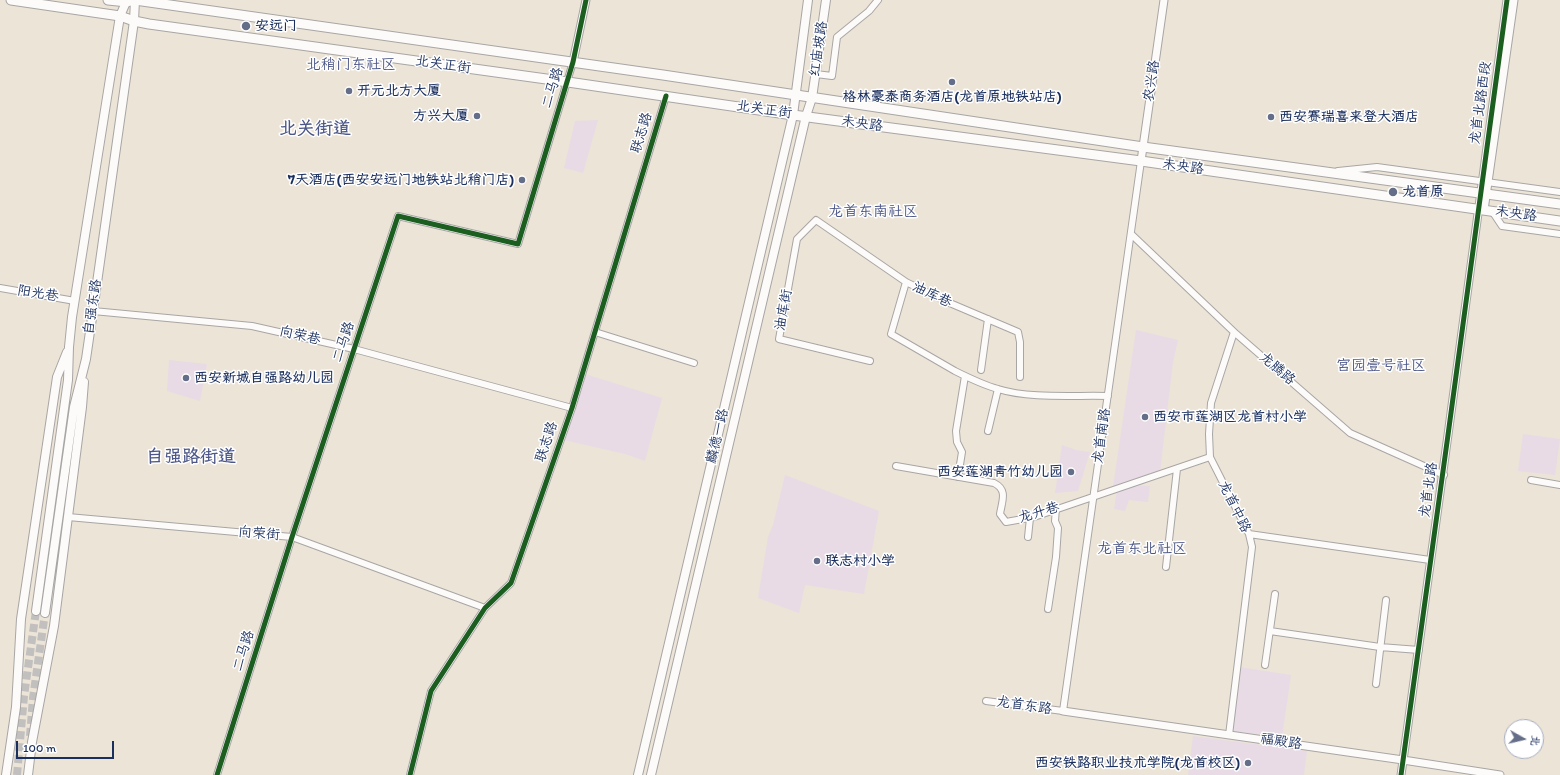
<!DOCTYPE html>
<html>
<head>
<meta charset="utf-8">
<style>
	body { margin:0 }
	#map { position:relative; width:1560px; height:775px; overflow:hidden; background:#ece4d7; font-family:Itim,"LXGW WenKai TC",sans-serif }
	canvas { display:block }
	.north { position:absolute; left:1504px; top:719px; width:40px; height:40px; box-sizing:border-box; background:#fff; border:1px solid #a4acbf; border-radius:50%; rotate:98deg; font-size:11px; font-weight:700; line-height:16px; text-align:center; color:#1b2f5e }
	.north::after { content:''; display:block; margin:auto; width:14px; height:18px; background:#646e88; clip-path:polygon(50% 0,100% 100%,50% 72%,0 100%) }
	.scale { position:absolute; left:16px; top:741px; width:98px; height:18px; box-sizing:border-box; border:2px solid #1b2f5e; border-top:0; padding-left:5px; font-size:12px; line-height:14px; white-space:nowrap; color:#1b2f5e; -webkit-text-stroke:3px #fff; paint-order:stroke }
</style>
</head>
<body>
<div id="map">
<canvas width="1560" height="775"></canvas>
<div class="north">北</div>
<div class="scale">100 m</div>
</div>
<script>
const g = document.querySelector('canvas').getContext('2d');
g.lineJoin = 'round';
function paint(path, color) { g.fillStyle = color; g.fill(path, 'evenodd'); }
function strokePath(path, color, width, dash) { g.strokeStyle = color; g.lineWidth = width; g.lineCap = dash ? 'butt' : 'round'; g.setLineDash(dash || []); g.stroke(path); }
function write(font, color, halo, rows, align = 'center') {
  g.font = font + ' Itim,"LXGW WenKai TC",sans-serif'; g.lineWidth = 3; g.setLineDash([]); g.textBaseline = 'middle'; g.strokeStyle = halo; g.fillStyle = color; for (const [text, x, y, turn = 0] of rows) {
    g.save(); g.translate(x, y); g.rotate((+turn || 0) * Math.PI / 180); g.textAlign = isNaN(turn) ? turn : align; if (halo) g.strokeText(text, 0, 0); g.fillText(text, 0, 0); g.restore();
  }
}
const built = new Path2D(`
	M598,120l-15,53 -19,-5 11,-47z
	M1136,330l42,10 -5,22 -13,110 -47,15z
	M169,360l38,4 -7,37 -33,-10z
	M585,374l77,24 -17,63 -20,-7 -61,-14z
	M1523,434l37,5 -5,36 -37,-4z
	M1062,445l14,5 14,2 -12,39 -23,2z
	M785,475l94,36 -15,83 -59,-9 -6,28 -41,-15 10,-61 5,-12z
	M1133,485l17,1 -2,16 -19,-2 -4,11 -11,-2 3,-19z
	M1239,667l52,8 -9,62 -52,-6z
	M1193,736l114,15 -3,24h-116z`);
const secondaryTunnel = new Path2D(`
	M30,736l3,-38 12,-85
	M17,775l7,-79 12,-85`);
const minor = new Path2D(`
	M816,74l16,2 5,-39 32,-26 9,-11
	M1338,171l39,-4 183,25
	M1492,211l10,15 58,8
	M1131,234l103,98 116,101 94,42
	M906,282l-15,52 64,37c14,7 28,14 43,18 32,10 76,6 110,7
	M0,288l75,13
	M93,311l159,15 102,23 218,59
	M595,332l99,31
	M870,361l-91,-22 18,-100 19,-19 90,62 39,19 73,31 2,10v35
	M981,370l7,-51
	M988,431l10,-42
	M896,466l98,17c14,7 8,18 6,31l6,8 28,-5 176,-60
	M958,477l4,-25 -5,-10 -1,-11 9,-55
	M1531,480l29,5
	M68,517l224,20 193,71
	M1249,534l181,26
	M1028,537l2,-19
	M1166,567l11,-98
	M1048,609l8,-52 2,-29 -3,-7 1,-13
	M1270,631l110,16 39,3
	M1265,665l10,-71
	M1376,684l10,-84
	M986,701l77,10 78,-550
	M1229,735l23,-188 -3,-13 -39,-77 -1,-23 2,-31 23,-71
	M217,775l75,-238 106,-321 120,28 55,-182
	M410,775l21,-84 54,-83 26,-25 61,-175 94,-312`);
const tertiary = new Path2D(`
	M573,62l13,-62
	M1141,161l23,-161
	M1484,210l30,-210
	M1063,711l340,49 97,15
	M1401,775c37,-258 70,-517 106,-775`);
const secondary = new Path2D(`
	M36,611l32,-231 1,-33 3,-30 48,-301 7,-16
	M45,613l29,-206 12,-48 7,-48 41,-290 1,-21
	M6,775l10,-68 5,-88 36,-242 10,-25
	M28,775l4,-33 22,-116 28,-219 2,-25
	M638,775l155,-660 15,-115
	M651,775l155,-659 6,-18 14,-98`);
const primary = new Path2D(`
	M11,0l109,16 14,5 15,3 419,58 225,33 348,46 419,60
	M108,0l19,2 8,-2 528,75 480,72 417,57`);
const cycleway = new Path2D(`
	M217,775l75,-238 106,-321 120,28 55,-182 13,-62
	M410,775l21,-84 54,-83 26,-25 61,-175 94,-312
	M1401,775c37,-258 70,-517 106,-775`);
const markers = [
	[246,26,5,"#646e88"],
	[952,82,4,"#646e88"],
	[349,91,4,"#646e88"],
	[477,116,4,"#646e88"],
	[1271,117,4,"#646e88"],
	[522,180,4,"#646e88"],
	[1393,192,5,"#646e88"],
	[186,378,4,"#646e88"],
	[1145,417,4,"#646e88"],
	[1071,472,4,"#646e88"],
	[817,561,4,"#646e88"],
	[1248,763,4,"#646e88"]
];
const poiNames = [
	["安远门",255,26],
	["开元北方大厦",357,91],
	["格林豪泰商务酒店(龙首原地铁站店)",952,97,"center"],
	["方兴大厦",469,116,"right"],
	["西安赛瑞喜来登大酒店",1279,117],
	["7天酒店(西安安远门地铁站北稍门店)",514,180,"right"],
	["龙首原",1402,192],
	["西安新城自强路幼儿园",194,378],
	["西安市莲湖区龙首村小学",1153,417],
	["西安莲湖青竹幼儿园",1063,472,"right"],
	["联志村小学",825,561],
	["西安铁路职业技术学院(龙首校区)",1240,763,"right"]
];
const streetNames = [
	["红庙坡路",819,49,-82],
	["北关正街",443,65,8],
	["农兴路",1152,81,-82],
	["二马路",553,88,-73],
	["龙首北路西段",1481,103,-82],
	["北关正街",764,110,8],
	["未央路",862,124,8],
	["联志路",642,133,-73],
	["未央路",1183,167,8],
	["未央路",1516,214,8],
	["阳光巷",38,294,9],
	["油库巷",932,295,25],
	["自强东路",93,307,-82],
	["油库街",784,310,-80],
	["向荣巷",300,336,13],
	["二马路",344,342,-72],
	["龙腾路",1277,369,40],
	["麟德一路",718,436,-77],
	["龙首南路",1102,436,-82],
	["联志路",547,442,-71],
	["龙首北路",1429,490,-82],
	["龙首中路",1234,507,64],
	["龙升巷",1039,513,-16],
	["向荣街",259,534,5],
	["二马路",244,651,-73],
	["龙首东路",1024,706,8],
	["福殿路",1281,742,8]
];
const neighbourhoodNames = [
	["北稍门东社区",351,65],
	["龙首东南社区",873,212],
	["宫园壹号社区",1381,366],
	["龙首东北社区",1142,549]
];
const districtNames = [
	["北关街道",315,129],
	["自强路街道",191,457]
];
paint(built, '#e8dbe5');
strokePath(secondaryTunnel, '#c2c0bf', 8, [8, 4]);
strokePath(minor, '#a8a6a5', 8);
strokePath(tertiary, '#a8a6a5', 9);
strokePath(secondary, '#a8a6a5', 10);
strokePath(primary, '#a8a6a5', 11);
strokePath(minor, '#fcfbf9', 6);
strokePath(tertiary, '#fcfbf9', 7);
strokePath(secondary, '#fcfbf9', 8);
strokePath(primary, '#fcfbf9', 9);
strokePath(cycleway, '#1b5e20', 5);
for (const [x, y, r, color] of markers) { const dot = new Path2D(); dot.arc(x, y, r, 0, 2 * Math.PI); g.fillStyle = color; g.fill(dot); strokePath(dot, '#fff', 1.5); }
write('bold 14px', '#1b2f5e', '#fff', poiNames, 'left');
write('14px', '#1b2f5e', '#fff', streetNames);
write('15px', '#4d5787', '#fff', neighbourhoodNames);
write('bold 18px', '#4d5787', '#fff', districtNames);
</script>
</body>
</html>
